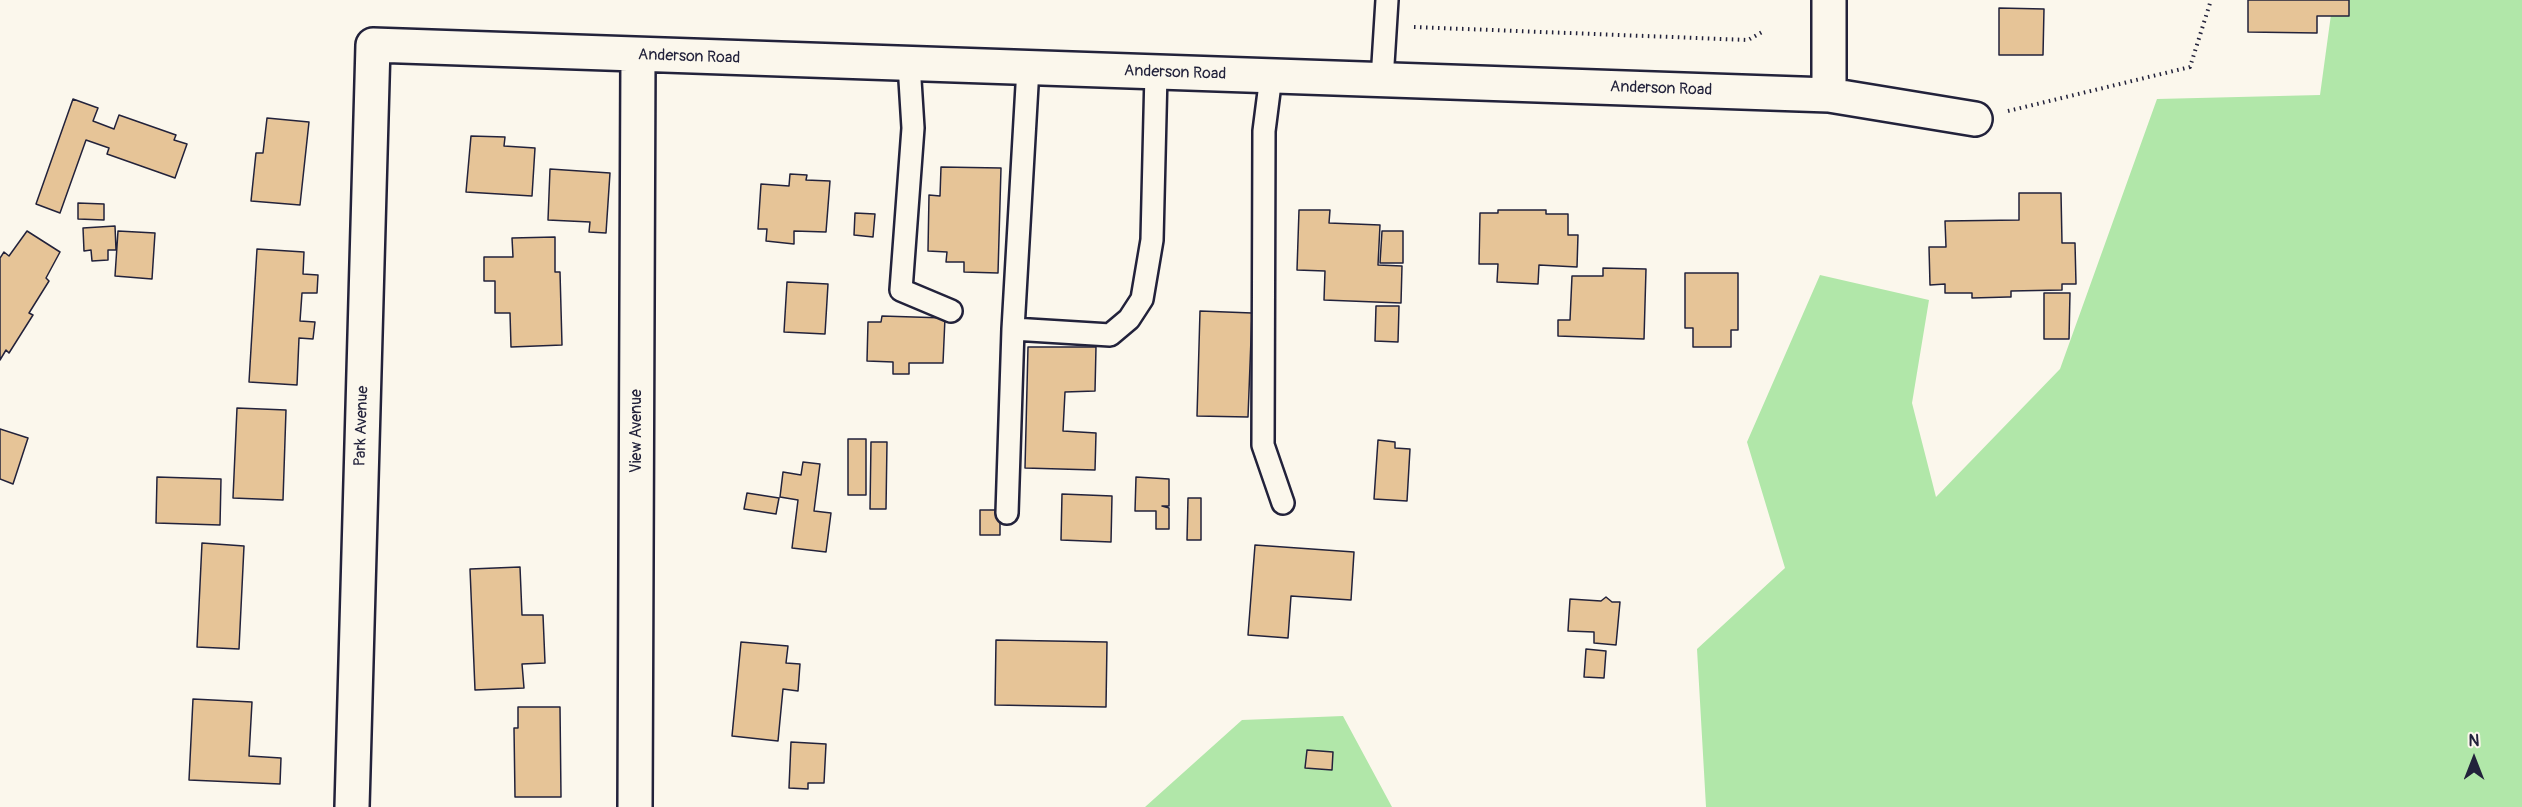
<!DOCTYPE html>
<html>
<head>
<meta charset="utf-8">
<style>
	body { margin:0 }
	#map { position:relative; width:2522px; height:807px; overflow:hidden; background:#fbf7ec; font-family:Pangolin,sans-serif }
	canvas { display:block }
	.north { position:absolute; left:2444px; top:729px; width:60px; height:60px; -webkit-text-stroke:4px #fbf7ec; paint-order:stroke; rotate:0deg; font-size:16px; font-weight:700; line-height:24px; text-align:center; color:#22223b }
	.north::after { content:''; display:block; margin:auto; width:21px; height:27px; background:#22223b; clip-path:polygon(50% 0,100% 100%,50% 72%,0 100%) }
</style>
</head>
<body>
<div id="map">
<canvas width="2522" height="807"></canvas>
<div class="north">N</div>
</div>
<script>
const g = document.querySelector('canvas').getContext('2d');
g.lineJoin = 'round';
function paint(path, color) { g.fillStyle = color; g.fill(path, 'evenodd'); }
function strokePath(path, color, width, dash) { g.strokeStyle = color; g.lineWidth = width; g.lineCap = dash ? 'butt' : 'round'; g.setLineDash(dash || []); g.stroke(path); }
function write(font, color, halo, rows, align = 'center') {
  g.font = font + ' Pangolin,sans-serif'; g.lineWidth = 5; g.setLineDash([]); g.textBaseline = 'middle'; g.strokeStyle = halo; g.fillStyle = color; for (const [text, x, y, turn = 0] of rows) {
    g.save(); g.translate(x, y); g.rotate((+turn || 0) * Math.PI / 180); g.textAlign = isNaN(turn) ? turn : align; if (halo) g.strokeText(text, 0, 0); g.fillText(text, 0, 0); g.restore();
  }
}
const green = new Path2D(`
	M2333,0h189v807h-816l-9,-158 88,-81 -38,-126 73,-167 109,25 -17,103 24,94 124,-128 97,-270 163,-4z
	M1343,716l49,91h-247l97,-87z`);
const building = new Path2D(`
	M2248,0h101v16h-32v17l-69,-1z
	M1999,8l45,1 -1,46h-44z
	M73,99l25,9 -5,13 21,8 5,-14 57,20 -2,5 13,4 -12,34 -68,-24 2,-6 -23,-8 -26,73 -24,-9z
	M267,118l42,4 -9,83 -49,-4 5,-48h7z
	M471,136l34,1 -1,9 31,2 -3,48 -66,-4z
	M941,167l60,1 -3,105 -34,-1v-10h-18l1,-10 -19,-1 1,-56 11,1z
	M550,169l60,4 -4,60 -17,-1 1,-10 -42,-2z
	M790,174l17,1 -1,5 24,1 -4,51 -32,-1v13l-28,-3 1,-12h-9l3,-45 28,2z
	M2019,193h42l1,50h13l1,41h-14v6l-51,1v6h-3l-36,1v-5h-27v-9l-15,1 -1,-38h17l-1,-26 74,-1z
	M78,203l26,1v16l-26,-1z
	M1299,210h31l-1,13 51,2 -2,40 24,1 -1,37 -77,-3 1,-29 -28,-1z
	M1498,210h48v4h22v21h10l-1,32 -38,-2 -1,19 -41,-2 1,-18h-19l1,-51h18z
	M855,213l20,1 -2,23 -19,-2z
	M115,226l1,24h-8v10l-16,1 -1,-11 -7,1 -1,-23z
	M27,231l33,21 -14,26 3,3 -20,32 4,2 -24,38 -3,-3 -6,10v-102l4,-6 5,4z
	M118,231l37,2 -3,46 -37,-3z
	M1382,231h21v32h-23z
	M555,237v35h5l2,73 -51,2 -1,-34h-15v-32h-11v-24h29l-1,-19z
	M257,249l47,3 -1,22 15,1 -1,18h-15l-2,28 15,1 -2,17 -14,-1 -2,47 -48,-3z
	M1603,268l43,1 -2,70 -86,-3v-16h12l2,-44h31z
	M1685,273h53v57h-7v17h-38v-19h-8z
	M787,282l41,2 -3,50 -41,-2z
	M2044,293h26l-1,46h-25z
	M1376,306h23l-1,36 -23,-1z
	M1200,311l52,2 -4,104 -51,-1z
	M882,316l63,2 -2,45h-34v11h-16v-12l-26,-1 1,-39h13z
	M1028,347h68l-1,44 -30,1 -2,39 33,2 -1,37 -70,-2z
	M237,408l49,2 -3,90 -50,-2z
	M0,429l28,9 -15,46 -13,-5z
	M848,439h18v56h-18z
	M1378,440l17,2v6l15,1 -3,52 -33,-2z
	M871,442h16l-1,67h-16z
	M803,462l17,2 -6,47 17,2 -5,39 -34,-4 6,-48 -18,-3 3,-25 18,3z
	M157,477l64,2 -1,46 -64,-2z
	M1136,477l33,2v27h-7l7,2v21h-13v-18h-21z
	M747,493l32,5 -3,16 -32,-5z
	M1062,494l50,2 -1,46 -50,-2z
	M1188,498h13v42h-14z
	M980,510h20v25h-20z
	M202,543l42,3 -5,103 -42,-2z
	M1255,545l99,7 -3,48 -60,-4 -3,42 -40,-3z
	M520,567l2,48h21l2,48 -23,1 2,24 -49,2 -5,-121z
	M1606,597l6,5h8l-4,43 -22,-2v-11l-26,-1 2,-32 31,2z
	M996,640l111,2 -1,65 -111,-2z
	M741,642l47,4 -2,17 14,1 -2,27 -15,-2 -5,52 -46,-5z
	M1586,649l20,2 -2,27 -20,-1z
	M193,699l59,3 -3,54 32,2 -1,26 -91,-4z
	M518,707h42l1,90h-46l-1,-69h4z
	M791,742l35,2 -2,39h-16v6l-19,-1z
	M1307,750l26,2 -1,18 -27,-2z`);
const path = new Path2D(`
	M1414,27l334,13 14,-8
	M2008,111l182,-44 21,-67`);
const lane = new Path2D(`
	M909,64l4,64 -12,162 50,21
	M1271,76l-7,55 -1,314 20,58
	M1382,80l5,-80
	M1013,329l97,6 19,-16 13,-20 10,-59 4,-167
	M1007,513l6,-184 15,-261`);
const street = new Path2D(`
	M1829,95v-95
	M352,807l21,-762 1456,50 146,24
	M635,807l3,-752`);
const streetNames = [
	["Anderson Road",689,57,2],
	["Anderson Road",1175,73,2],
	["Anderson Road",1661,89,2],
	["Park Avenue",362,426,-88],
	["View Avenue",637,431,-90]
];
paint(green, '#b1e7a9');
paint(building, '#e6c497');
strokePath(building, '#22223b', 1.5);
strokePath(lane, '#22223b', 26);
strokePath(street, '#22223b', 38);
strokePath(path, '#22223b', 4, [1.5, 4.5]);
strokePath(lane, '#fbf7ec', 21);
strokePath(street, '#fbf7ec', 33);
write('16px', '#22223b', '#fbf7ec', streetNames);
</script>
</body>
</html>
